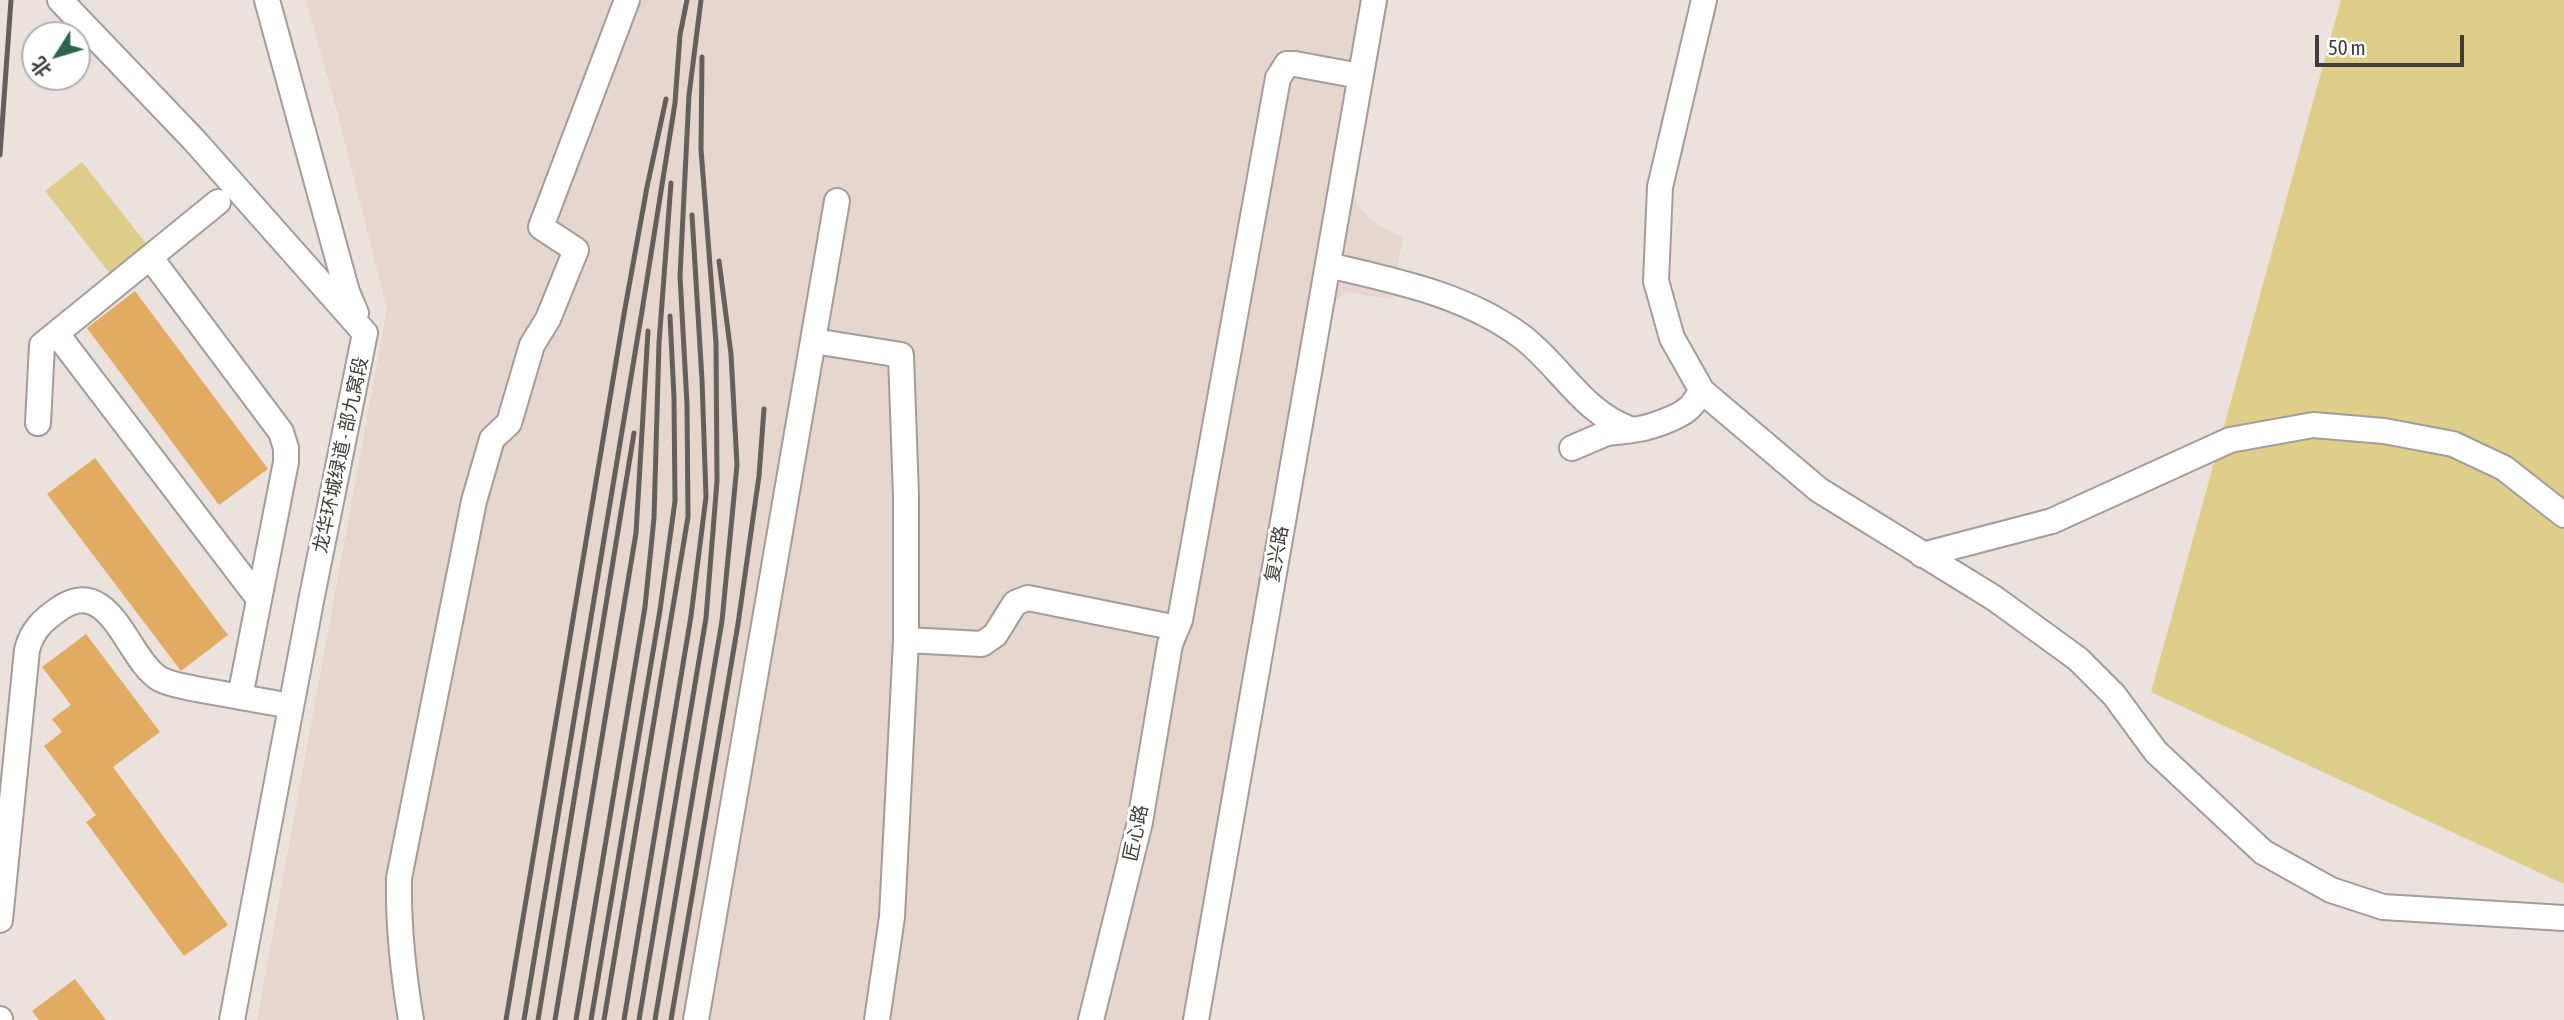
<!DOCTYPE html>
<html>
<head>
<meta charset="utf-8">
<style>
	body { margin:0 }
	#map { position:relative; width:2564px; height:1020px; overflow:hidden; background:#ebe2dd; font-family:"Asap Condensed","Noto Sans SC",sans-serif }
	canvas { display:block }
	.north { position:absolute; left:21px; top:21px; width:70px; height:70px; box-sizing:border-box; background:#fff; border:2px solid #b3b1b0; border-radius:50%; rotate:233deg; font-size:19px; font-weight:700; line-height:28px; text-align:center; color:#403c3a }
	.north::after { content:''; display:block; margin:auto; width:24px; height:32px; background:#2e644a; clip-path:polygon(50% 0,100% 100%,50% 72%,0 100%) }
	.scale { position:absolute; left:2315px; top:35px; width:149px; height:32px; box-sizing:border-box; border:4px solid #403c3a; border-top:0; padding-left:9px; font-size:21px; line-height:24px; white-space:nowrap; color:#403c3a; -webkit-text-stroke:5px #fff; paint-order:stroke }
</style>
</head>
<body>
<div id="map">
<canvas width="2564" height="1020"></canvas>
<div class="north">北</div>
<div class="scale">50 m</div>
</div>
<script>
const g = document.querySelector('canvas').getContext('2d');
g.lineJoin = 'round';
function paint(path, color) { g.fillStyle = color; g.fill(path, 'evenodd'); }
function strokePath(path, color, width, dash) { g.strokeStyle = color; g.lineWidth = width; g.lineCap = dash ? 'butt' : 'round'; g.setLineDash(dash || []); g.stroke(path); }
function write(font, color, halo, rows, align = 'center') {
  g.font = font + ' "Asap Condensed","Noto Sans SC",sans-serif'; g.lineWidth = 6; g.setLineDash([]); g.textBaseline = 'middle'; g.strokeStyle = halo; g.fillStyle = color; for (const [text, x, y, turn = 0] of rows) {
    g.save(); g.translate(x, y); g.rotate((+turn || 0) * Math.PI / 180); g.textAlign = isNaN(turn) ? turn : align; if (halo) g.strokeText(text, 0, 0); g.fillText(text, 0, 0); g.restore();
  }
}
const built = new Path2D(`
	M306,0h1083l-36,185 4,20 16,17 30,15 -11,62 -47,-7 -12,12 -125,716h-951l130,-711 -48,-190z`);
const green = new Path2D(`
	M2341,0h223v884l-413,-192z
	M82,162l66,84 -37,29 -66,-84z`);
const building = new Path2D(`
	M135,291l133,178 -49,36 -132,-177z
	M95,458l133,177 -47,36 -134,-177z
	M86,634l74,98 -47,35 115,158 -44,31 -98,-134 10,-7 -52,-69 18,-14 -10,-13 19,-14 -29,-38z
	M75,979l31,41h-67l-7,-9z`);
const minor = new Path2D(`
	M60,0l134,140 171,193
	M267,0l80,292 9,21
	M1704,0l-44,187 -4,94 16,57 30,53 117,99 175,108 84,61 36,36 42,57 107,100 68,38 52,17 181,11
	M150,257l131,175 5,16v14l-46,235
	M1328,265c67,16 136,29 193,71 38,28 62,77 109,93 11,3 50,-12 59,-21 5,-4 8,-11 13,-17
	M57,334l202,265
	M814,341l87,14 5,141v144l-14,277 -15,103
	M38,423l4,-78 176,-143
	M1572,448l35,-15 26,-3
	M1922,555l130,-34 178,-81 83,-15 71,6 69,13 51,24 60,47
	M906,640l76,4 13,-9 20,-32 13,-5 149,30
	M0,920l27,-270c5,-20 16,-30 32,-41 52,-36 68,51 101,70 11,6 24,7 36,10 32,6 63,11 95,17
	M0,1019v1
	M232,1020l80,-424 53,-263
	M411,1020c-8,-48 -13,-93 -12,-142l75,-377 18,-62 17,-16 23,-78 16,-26 28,-69 -35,-23 86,-227
	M696,1020l141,-819
	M1091,1020l49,-198 30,-178 10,-24 98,-542 9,-14h8l65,12
	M1196,1020l178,-1020`);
const rail = new Path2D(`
	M0,155l11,-155
	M506,1020l118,-706 23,-127 19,-88
	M524,1020l118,-709 33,-208 5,-68 7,-35
	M538,1020l96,-587
	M555,1020l81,-487 12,-202
	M576,1020l69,-413 9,-89 5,-175 12,-160
	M591,1020l69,-410 15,-109 -1,-103 -4,-82
	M604,1020l84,-503 -1,-113 -7,-128 9,-181 12,-95
	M624,1020l67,-404 15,-119 -4,-117 -10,-165
	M639,1020l67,-402 11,-137 -1,-138 -15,-194 1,-92
	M655,1020l67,-399 15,-156 -6,-111 -12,-93
	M671,1020l67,-396 21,-148 5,-67`);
const streetNames = [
	["龙华环城绿道 - 部九窝段",341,455,-78],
	["复兴路",1277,554,-80],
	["匠心路",1136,833,-78]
];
paint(built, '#e6d6cd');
paint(green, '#dfcd8a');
paint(building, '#e1ab62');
strokePath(minor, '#a49c98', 28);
strokePath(minor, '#fff', 24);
strokePath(rail, '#645f5c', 5);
write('19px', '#403c3a', '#fff', streetNames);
</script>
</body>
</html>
